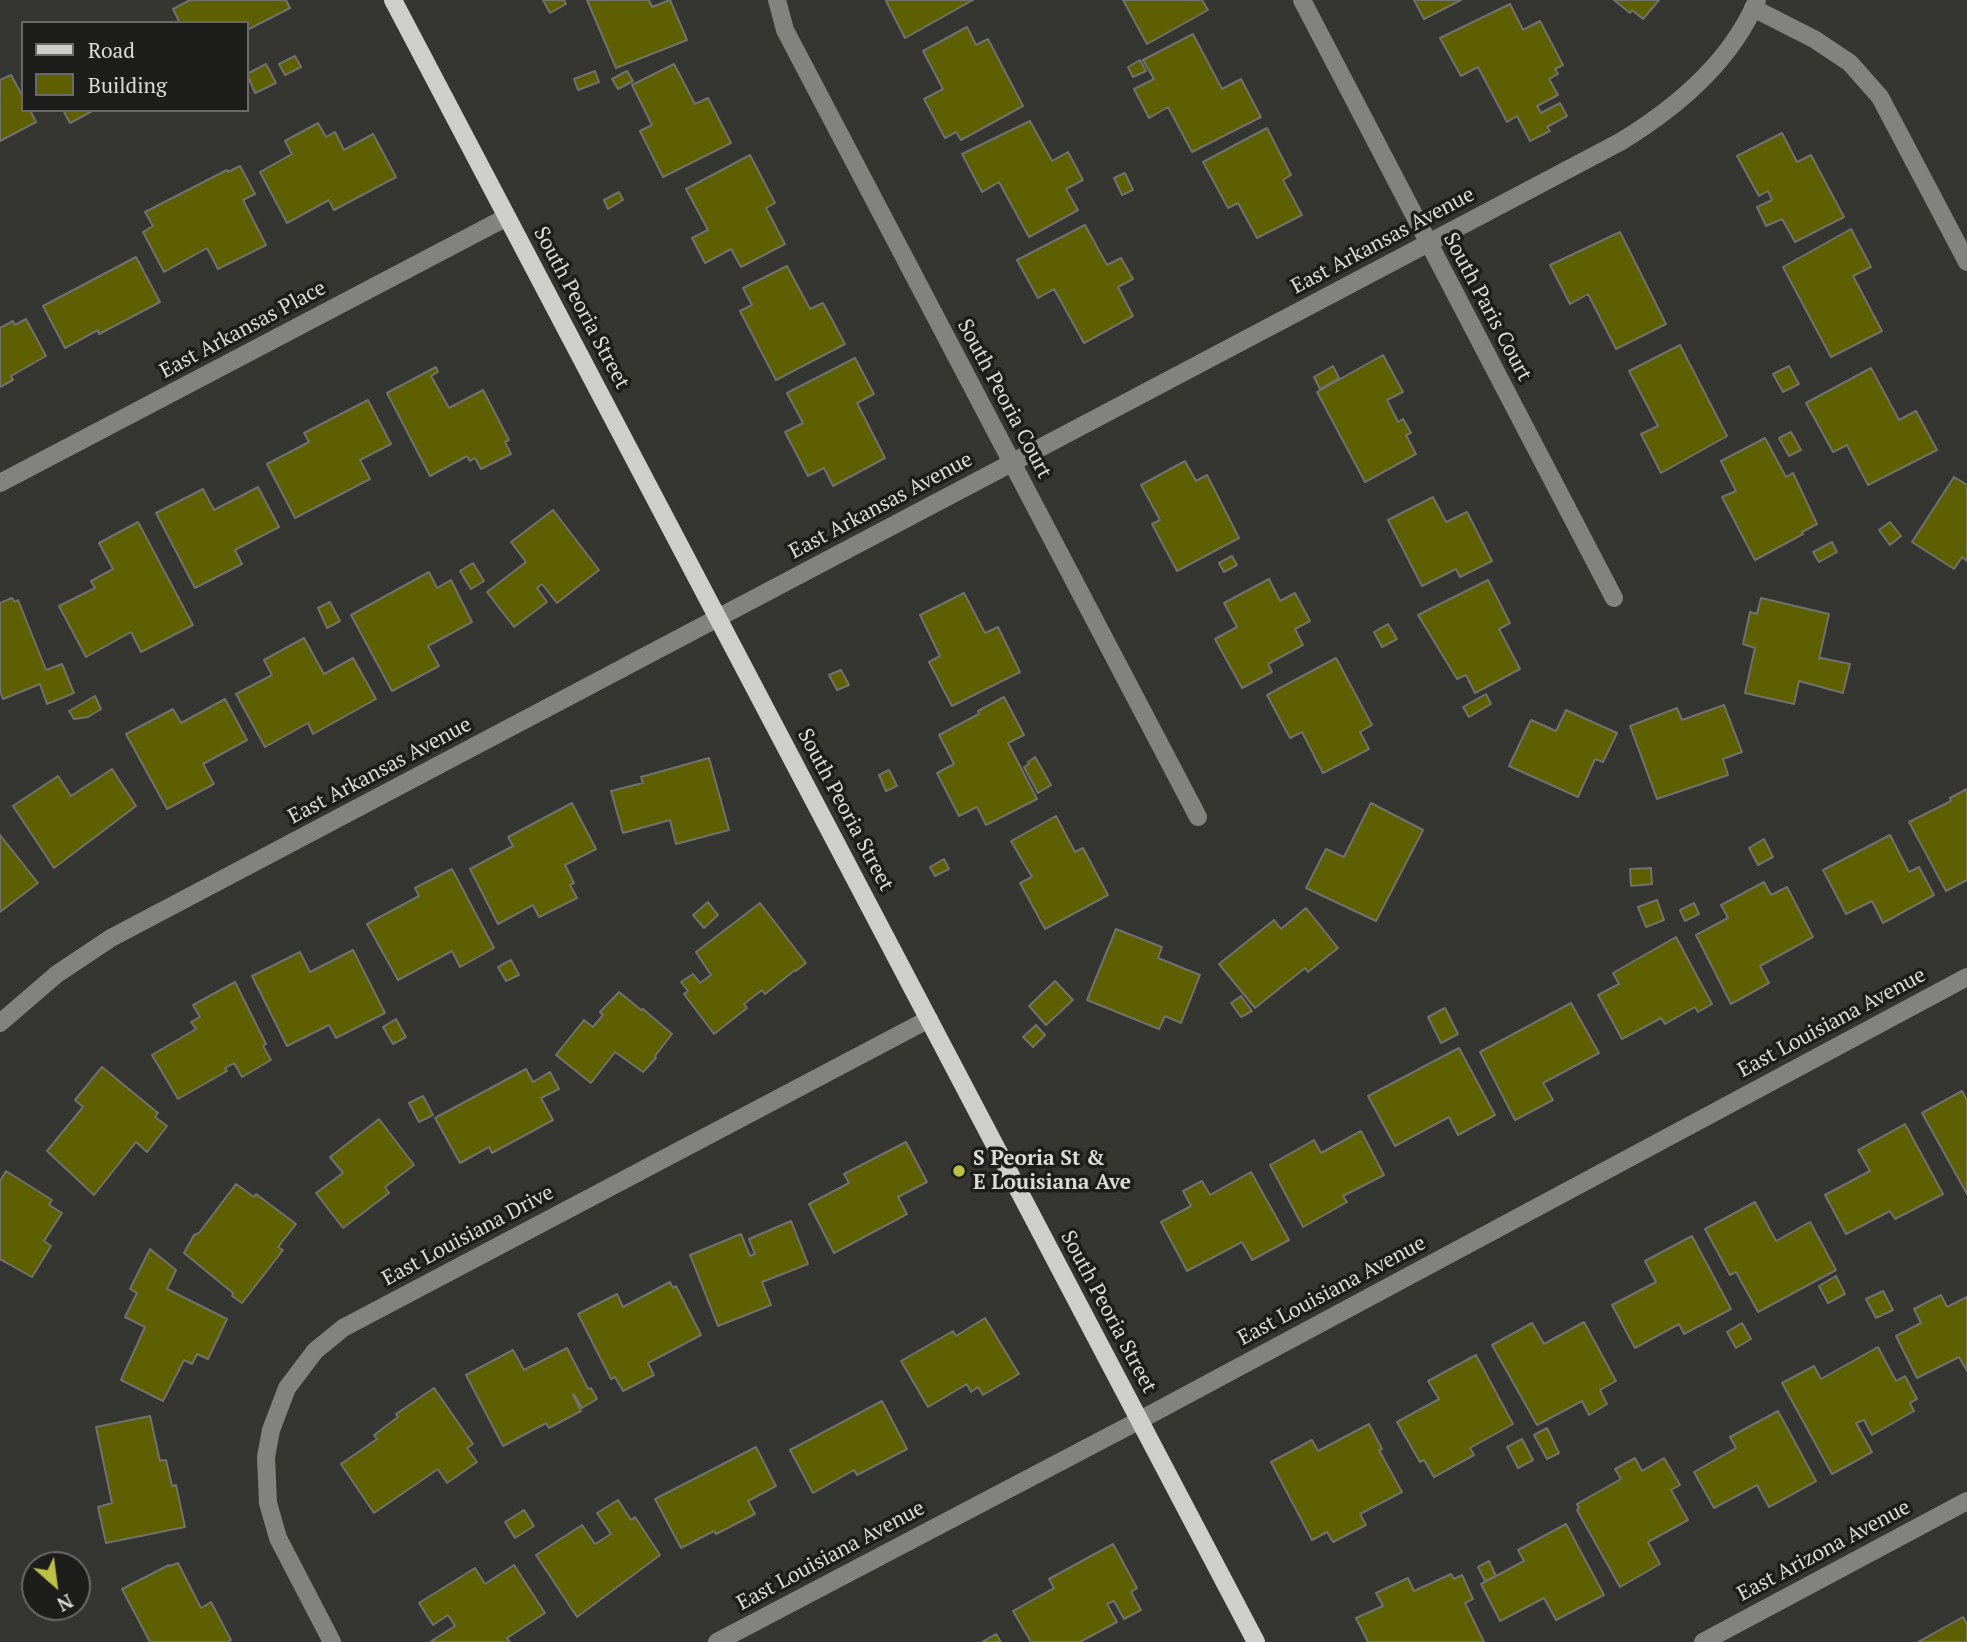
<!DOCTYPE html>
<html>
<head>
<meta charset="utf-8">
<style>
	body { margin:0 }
	#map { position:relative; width:1967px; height:1642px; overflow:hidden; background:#353632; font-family:"PT Serif",serif }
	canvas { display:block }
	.legend { position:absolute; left:21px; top:21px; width:228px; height:91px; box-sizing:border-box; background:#1d1d1c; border:2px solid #696968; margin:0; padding:9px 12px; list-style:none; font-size:21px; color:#dbdbd9 }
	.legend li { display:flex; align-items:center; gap:14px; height:35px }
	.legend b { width:35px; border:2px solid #696968 }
	.north { position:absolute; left:21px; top:1551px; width:70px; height:70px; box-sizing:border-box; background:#1d1d1c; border:2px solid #696968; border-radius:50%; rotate:152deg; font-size:19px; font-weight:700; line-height:28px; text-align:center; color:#dbdbd9 }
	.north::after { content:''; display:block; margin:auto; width:24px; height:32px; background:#bcc044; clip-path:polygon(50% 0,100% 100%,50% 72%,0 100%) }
</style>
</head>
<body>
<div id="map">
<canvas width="1967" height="1642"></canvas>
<ul class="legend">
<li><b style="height:9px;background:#cececb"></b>Road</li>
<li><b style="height:19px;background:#5d5f00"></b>Building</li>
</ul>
<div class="north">N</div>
</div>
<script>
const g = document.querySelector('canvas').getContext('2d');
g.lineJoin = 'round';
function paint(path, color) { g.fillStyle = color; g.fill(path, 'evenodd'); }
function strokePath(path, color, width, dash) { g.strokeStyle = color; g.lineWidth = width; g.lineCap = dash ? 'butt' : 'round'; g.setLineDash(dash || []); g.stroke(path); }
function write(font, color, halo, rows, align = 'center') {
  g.font = font + ' "PT Serif",serif'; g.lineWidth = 7; g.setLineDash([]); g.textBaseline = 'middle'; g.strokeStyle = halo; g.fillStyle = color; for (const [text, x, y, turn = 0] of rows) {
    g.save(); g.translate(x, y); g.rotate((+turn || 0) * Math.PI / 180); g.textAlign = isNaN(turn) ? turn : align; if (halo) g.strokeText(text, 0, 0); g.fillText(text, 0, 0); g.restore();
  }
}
const building = new Path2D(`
	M190,0h96l4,8 -43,22v-7h-67l-7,-14z
	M543,0h21l2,4 -16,9z
	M587,0h62l3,7 18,-7 17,40 -71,28z
	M973,0l-68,38 -19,-37 1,-1z
	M1123,0h79l6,10 -61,34z
	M1414,0h47l-37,19z
	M1614,0h45l-16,19 -11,-9 -2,3z
	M1510,4l13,26 17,-9 23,44 -8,4 3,5 -9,5 9,16 -21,11 4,7 19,-10 7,13 -20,11 3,4 -20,10 -13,-25 -10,6 -29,-55 -17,9 -21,-38z
	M967,27l9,18 12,-6 35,67 -62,34 -5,-8 -11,6 -21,-39 19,-10 -20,-38z
	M1193,34l29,55 19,-10 20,38 -69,35 -24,-45 -19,11 -15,-29 20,-10 -11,-19z
	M295,56l6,11 -16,8 -6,-11z
	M1140,60l6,11 -13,6 -5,-10z
	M266,64l10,19 -21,10 -8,-19z
	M674,64l21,40 13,-6 23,45 -68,34 -23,-46 12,-6 -20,-40z
	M595,71l4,11 -21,8 -4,-11z
	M627,71l6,10 -15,8 -6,-10z
	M11,75l12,22v13h7l6,12 -36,19v-61z
	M63,110h31l-24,13z
	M1030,121l22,40 16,-9 15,28 -17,9 12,21 -49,27 -30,-55 -17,10 -20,-38z
	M318,123l8,14 9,-5 9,18 29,-16 23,43 -62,33 -5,-10 -42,23 -27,-51 32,-18 -7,-13z
	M1267,128l24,47 -8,5 19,35 -45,23 -19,-35 -10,5 -25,-46z
	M1782,133l15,29 14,-7 33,62 -49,25 -13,-23 -16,7 -9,-19 15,-7 -4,-9 -9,5 -22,-40z
	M750,155l25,48 -9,5 19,36 -44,23 -10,-18 -26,14 -13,-25 16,-8 -22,-41z
	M240,166l15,28 -12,6 23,45 -48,24 -11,-21 -43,24 -21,-40 10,-6 -8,-14 82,-42 1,2z
	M1125,173l8,17 -11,5 -8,-17z
	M619,192l4,8 -15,9 -4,-9z
	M1085,225l22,40 14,-7 12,21 -15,8 15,29 -49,27 -30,-54 -16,9 -21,-38z
	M1851,229l20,38 -18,9 29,55 -51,26 -48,-90z
	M1620,232l46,92 -50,25 -28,-55 -18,10 -20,-39z
	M136,257l24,45 -61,32 -1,-4 -33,18 -22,-42z
	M787,266l23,43 13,-6 22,41 -69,36 -36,-69 12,-6 -9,-17z
	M26,319l20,37 -35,20 2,4 -13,7v-59l13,-7 2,4z
	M1680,345l47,91 -66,37 -20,-39 17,-8 -29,-55z
	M1383,355l20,37 -16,8 11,22 5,-3 8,14 -5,2 10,19 -51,28 -48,-90z
	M855,358l19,36 -17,9 28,55 -52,28 -9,-18 -16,8 -23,-44 18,-9 -16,-30z
	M1333,366l6,12 -19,11 -6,-12z
	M1789,366l10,18 -16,8 -10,-18z
	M436,367l2,5 -7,4 18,32 34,-18 26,50 -4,2 6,12 -30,15 -6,-11 -5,3 -3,-5 -37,20 -43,-83z
	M1871,368l28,52 17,-9 21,39 -69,35 -21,-40 -14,7 -27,-49z
	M368,400l23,44 -31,16 10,19 -75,39 -28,-54 42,-22 -5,-9z
	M1791,432l10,18 -12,6 -10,-18z
	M1765,438l21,39 7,-4 24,51 -15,8 1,2 -48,26 -33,-63 14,-6 -15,-30z
	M1185,461l11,20 11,-6 32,63 -62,33 -25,-47 8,-4 -19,-35z
	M1954,477l13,8v76l-5,-4 -8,12 -42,-27z
	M258,487l21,40 -44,23 7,14 -47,24 -39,-75 47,-24 11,21z
	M1433,497l13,25 21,-10 25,49 -32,16 -4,-8 -34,17 -34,-66z
	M553,510l46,60 -42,33 -15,-19 -5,4 10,14 -33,25 -27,-35 39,-30 -15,-20z
	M138,522l55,103 -52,27 -10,-20 -45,25 -27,-51 36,-18 -4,-7 22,-12 -14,-26z
	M1890,522l11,14 -11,9 -11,-15z
	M1832,542l5,10 -18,10 -6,-10z
	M1232,556l5,9 -13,7 -5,-9z
	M473,563l11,18 -13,8 -11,-18z
	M429,572l8,16 14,-8 21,42 -44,24 11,20 -47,25 -41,-76z
	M1269,579l11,22 15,-8 15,28 -15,8 8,16 -35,19 4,8 -30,16 -27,-49 22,-12 -13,-24z
	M1488,580l22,43 -11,6 21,40 -45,24 -9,-18 -9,4 -39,-64z
	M964,593l21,40 13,-6 22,45 -68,34 -23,-44 11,-6 -20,-41z
	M12,598l3,4 3,-2 28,70 16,-6 12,29 -27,11 -7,-20 -37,15 -3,-8v-88z
	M1761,598l68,16 -10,45 2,-1 29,6 -7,29 -44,-12 -5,23 -49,-11 10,-45 -12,-4 7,-32 7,2z
	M330,602l10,19 -13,7 -9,-20z
	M1388,624l9,15 -15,8 -8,-15z
	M304,638l20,36 29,-16 23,41 -63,35 -5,-11 -43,24 -29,-53 36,-19 -8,-15z
	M1336,658l36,67 -12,7 9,17 -46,24 -21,-41 -12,6 -23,-43z
	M841,670l8,15 -12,5 -8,-15z
	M1486,694l5,10 -22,13 -6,-10z
	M95,696l6,13 -13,8 -14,2 -5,-8z
	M1004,697l20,38 -16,8 29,56 -51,26 -9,-18 -18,9 -22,-43 17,-9 -15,-29 40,-21 -1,-3z
	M225,699l22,41 -44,24 11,20 -47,25 -41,-75 47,-25 8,14z
	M1724,705l18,47 -19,7 5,16 -71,24 -27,-73 47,-18 5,12z
	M1566,710l51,23 -14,29 -8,-3 -17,38 -69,-31 22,-46 25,11z
	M1035,757l16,28 -13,8 -14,-26 5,-3 -1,-2z
	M709,758l20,72 -53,14 -6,-24 -47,13 -12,-42 32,-8 -2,-6z
	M112,769l24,37 -82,62 -41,-62 45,-30 13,20z
	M889,770l8,16 -11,5 -7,-16z
	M1967,789v91l-21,11 -37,-69 42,-21 -1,-3z
	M572,803l24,46 -31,16 9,18 -4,2 7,13 -38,19 -6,-12 -35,19 -28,-55 43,-23 -5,-9z
	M1371,803l52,27 -47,91 -70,-33 20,-39 18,8z
	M1056,816l19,36 8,-4 25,47 -63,34 -25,-46 12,-6 -21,-36z
	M0,835l38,48 -38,29z
	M1890,835l19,37 10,-5 15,28 -51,28 -11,-22 -26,13 -23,-44z
	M1764,839l9,18 -15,8 -9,-17z
	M944,859l5,10 -14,7 -5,-9z
	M1651,868l1,16 -21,2 -1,-17z
	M452,869l42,79 -34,19 -8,-16 -54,29 -31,-56 52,-28 -4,-8z
	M1764,882l7,13 16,-8 26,50 -53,29 9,17 -38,21 -35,-69 32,-17 -7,-13z
	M1657,900l7,20 -18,7 -8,-20z
	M708,902l10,13 -14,13 -11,-13z
	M760,903l46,60 -10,8 -1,-1 -30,24 -3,-4 -18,14 3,4 -33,26 -30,-40 4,-3 -7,-9 12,-8 7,9 11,-8 -15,-23z
	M1694,903l5,11 -14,7 -5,-11z
	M1306,908l32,40 -30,24 -3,-4 -50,40 -36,-44 55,-44 7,9z
	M1116,929l46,18 -4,11 42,17 -19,48 -16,-7 -6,13 -72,-29z
	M1676,937l36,67 -14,8 -3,-5 -30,17 -4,-6 -39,21 -24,-44 21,-11 -6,-11z
	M353,950l32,63 -49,25 -7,-13 -42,21 -35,-70 48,-24 10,20z
	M511,960l8,15 -13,6 -8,-14z
	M1055,981l18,19 -27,25 -17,-19z
	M235,982l31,62 -3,2 8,14 -29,17 -8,-14 -9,5 2,3 -49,28 -26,-44 44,-26 -5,-7 9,-5 -7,-12z
	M619,992l22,18 2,-1 29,25 -17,22 1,2 -13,14 -28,-20 -24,31 -35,-28 28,-35 9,7 10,-12 -3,-3z
	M1241,996l11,15 -11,6 -10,-14z
	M1571,1003l28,50 -56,30 10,17 -38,20 -35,-68z
	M1445,1008l13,26 -17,9 -13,-26z
	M396,1019l10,18 -13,7 -10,-17z
	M1036,1025l9,10 -12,12 -10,-10z
	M1459,1048l36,67 -37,20 -9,-18 -54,29 -27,-50z
	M102,1067l56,46 -3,4 12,9 -20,26 -11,-10 -42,53 -47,-44 36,-44 -8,-7z
	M526,1069l7,13 17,-10 9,17 -18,9 12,22 -61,33 -3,-6 -29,16 -25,-45z
	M1962,1091l5,9v94l-45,-81z
	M423,1096l10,19 -14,7 -10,-19z
	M379,1119l35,46 -29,22 4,6 -46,35 -27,-35 27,-20 -13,-16z
	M1905,1124l38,70 -48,25 -5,-8 -44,23 -21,-39 45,-24 -12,-21z
	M1361,1131l23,44 -41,21 4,6 -44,25 -33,-62 44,-25 7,13z
	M906,1142l21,40 -29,15 9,17 -73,39 -25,-49 40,-21 -5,-9z
	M6,1171l46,29 -3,5 13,8 -18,28 7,5 -19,31 -32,-18v-78z
	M1251,1172l38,68 -37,20 -10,-18 -55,29 -26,-49 30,-16 -8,-15 19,-10 8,14z
	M236,1184l18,13 2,-3 40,30 -18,23 5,3 -41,53 -10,-7 1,-3 -49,-40 10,-18 5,-2z
	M1755,1202l21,39 34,-19 26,48 -78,42 -22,-40 -6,3 -25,-46z
	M791,1221l17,43 -46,18 9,23 -53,21 -28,-71 51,-21 9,22 5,-2 -6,-15z
	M1692,1236l39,73 -47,25 -5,-10 -44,24 -23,-43 44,-23 -11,-21z
	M150,1249l26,21 -9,19 60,30 -19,40 -11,-5 -5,10 -8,-4 -21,41 -42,-21 24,-53 -20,-10 12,-24 -7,-4z
	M1836,1276l9,18 -17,9 -9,-17z
	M670,1282l3,6 3,-2 25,49 -53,28 6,12 -31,16 -8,-14 -4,2 -33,-65 39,-20 6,13z
	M1883,1291l10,19 -17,8 -10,-19z
	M1941,1295l6,12 20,-10v74l-8,-14 -42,21 -21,-42 25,-13 -7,-14z
	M985,1318l34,56 -36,21 -5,-8 -7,5 -4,-8 -39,23 -27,-46 52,-30 3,5z
	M1584,1322l32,59 -16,9 7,14 -18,11 -7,-14 -45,24 -45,-80 40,-22 12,21z
	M1742,1323l9,16 -15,9 -9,-16z
	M1878,1347l18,34 9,-5 12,23 -7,4 4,8 -42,24 -8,-15 -8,3 16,29 -40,22 -50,-91 32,-17 7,13z
	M567,1348l21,41 3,-1 6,11 -15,9 -8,-14 -1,1 8,16 -32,17 -3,-5 -43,23 -37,-71 47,-25 11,20z
	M1476,1355l37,69 -43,24 4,7 -40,22 -10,-17 -4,2 -23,-40 42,-23 -11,-18z
	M434,1388l39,56 -6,4 10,14 -30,21 -9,-14 -64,44 -33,-49 36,-25 -3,-4 24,-18 -2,-3z
	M882,1401l25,48 -50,26 -3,-5 -41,23 -23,-43z
	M1778,1411l38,70 -47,26 -12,-22 -43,23 -20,-36 42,-24 -6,-11z
	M150,1416l10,45 6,-1 6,26 4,-1 9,42 -79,16 -8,-36 14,-4 -16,-76z
	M1369,1424l13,25 -3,1 23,42 -42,22 6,11 -33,17 -6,-10 -15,8 -41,-78 41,-22 6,11z
	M1547,1428l12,25 -12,6 -13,-24z
	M1522,1439l11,21 -15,8 -11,-21z
	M756,1447l20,39 -28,15 7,13 -39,20 -2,-3 -33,17 -26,-49z
	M1635,1458l7,13 22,-13 16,27 -9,5 17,30 -40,22 12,22 -40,23 -43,-77 2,-2 -2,-4 44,-25 -6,-10z
	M618,1500l13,20 4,-3 25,38 -83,62 -41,-62 46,-30 13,19 16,-10 -14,-21z
	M524,1510l10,16 -19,12 -10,-16z
	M1566,1524l38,71 -48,25 -12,-22 -44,23 -19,-37 43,-23 -6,-11z
	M1113,1544l24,44 -6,4 10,18 -17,9 -10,-18 -7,3 10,18 -37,20h-49l-18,-31 41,-23 -5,-9z
	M1489,1561l7,15 -11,5 -7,-14z
	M178,1563l23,45 10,-6 20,38 -4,2h-77l-28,-53 47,-24 1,1z
	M514,1565l31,48 -38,25 3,4h-80l25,-16 -7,-11 -15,10 -14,-22 56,-35 10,16z
	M1451,1574l3,5 8,-4 11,24 -8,4 19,39h-116l-12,-24 27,-12 -7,-13 32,-15 6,13z
	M1963,1617l4,7v18h-49z
	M996,1634l5,8h-19z`);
const minor = new Path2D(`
	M777,0l8,30 413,787
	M1302,0l312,598
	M1753,8l61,31 36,24 30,34 87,165
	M0,483l507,-266
	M0,1023l57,-49 54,-36 1509,-796c56,-34 111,-80 137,-142
	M332,1642l-54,-104 -10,-35 -2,-46 5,-27 16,-42 28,-37 28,-23 586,-309
	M717,1642l423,-222 827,-443
	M1703,1642l264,-141`);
const major = new Path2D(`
	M393,0l863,1642`);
const markers = [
	[959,1171,7,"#bcc044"]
];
const streetNames = [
	["East Arkansas Avenue",1383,241,-28],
	["South Paris Court",1487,307,62],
	["South Peoria Street",581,308,62],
	["East Arkansas Place",243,330,-28],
	["South Peoria Court",1004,399,62],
	["East Arkansas Avenue",881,506,-28],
	["East Arkansas Avenue",380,771,-28],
	["South Peoria Street",845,810,62],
	["East Louisiana Avenue",1832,1023,-28],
	["East Louisiana Drive",468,1236,-28],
	["East Louisiana Avenue",1332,1291,-28],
	["South Peoria Street",1108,1312,62],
	["East Arizona Avenue",1824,1551,-28],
	["East Louisiana Avenue",831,1556,-28]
];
const poiNames = [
	["S Peoria St &",973,1159],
	["E Louisiana Ave",973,1183]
];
paint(building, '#5d5f00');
strokePath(building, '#71716d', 2);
strokePath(minor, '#828280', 18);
strokePath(major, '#cececb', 18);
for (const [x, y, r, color] of markers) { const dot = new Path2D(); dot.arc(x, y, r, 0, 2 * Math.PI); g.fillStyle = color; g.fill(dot); strokePath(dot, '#1d1d1c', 2.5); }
write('21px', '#dbdbd9', '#1d1d1c', streetNames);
write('bold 21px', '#dbdbd9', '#1d1d1c', poiNames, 'left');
</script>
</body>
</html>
